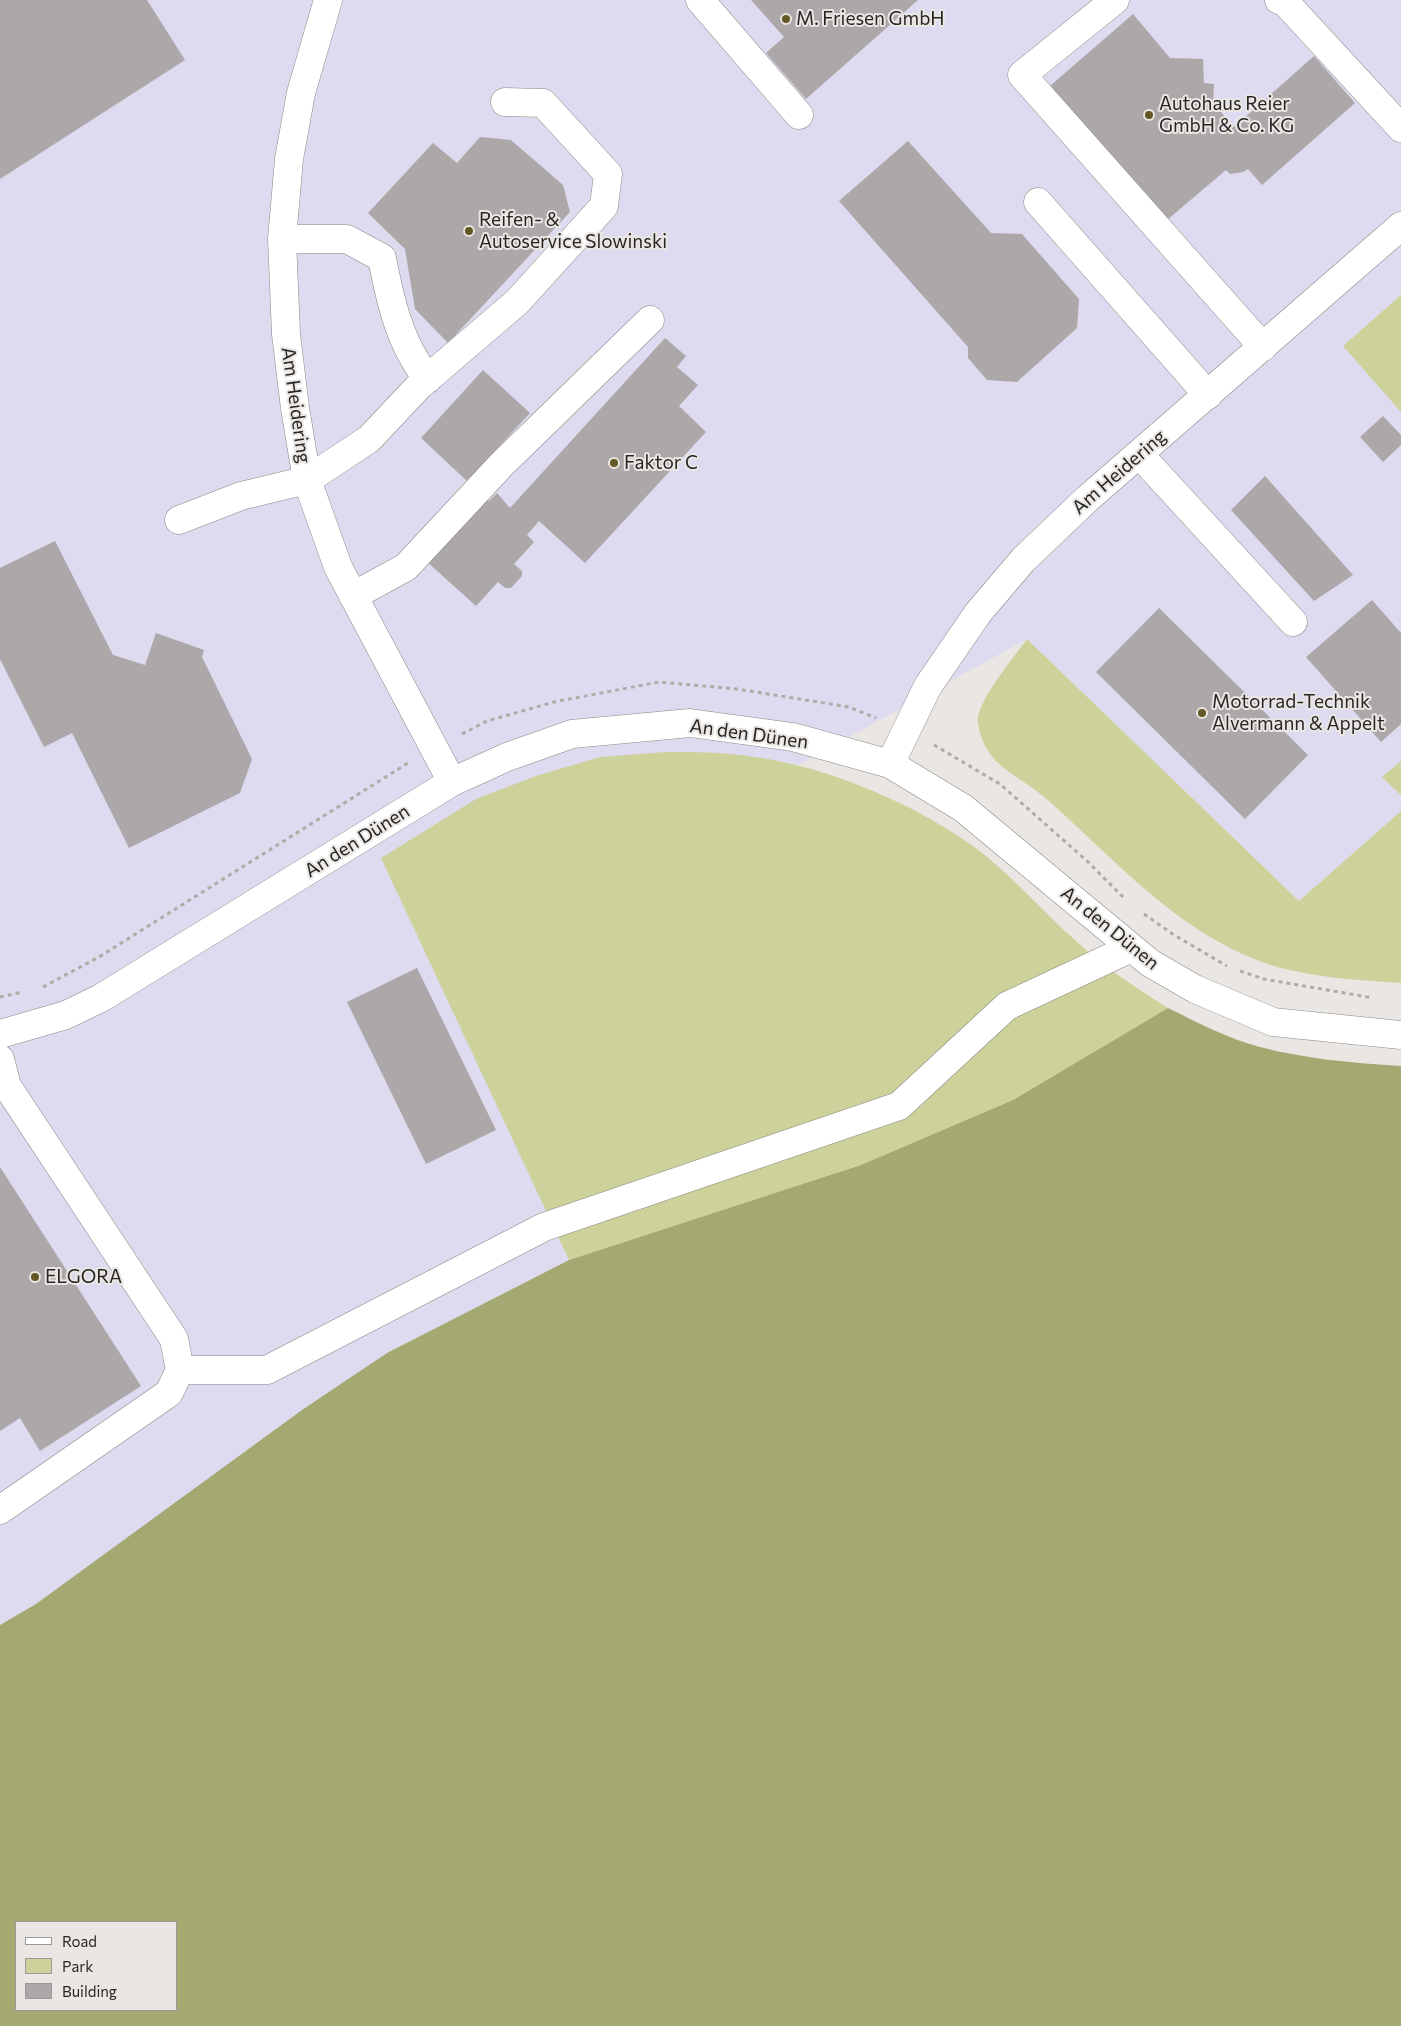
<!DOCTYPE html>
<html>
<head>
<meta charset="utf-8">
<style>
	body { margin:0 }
	#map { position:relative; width:1401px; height:2026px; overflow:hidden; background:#e9e6e3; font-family:Commissioner,sans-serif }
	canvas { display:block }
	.legend { position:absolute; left:15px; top:1921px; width:162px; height:90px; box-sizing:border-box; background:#e9e6e3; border:1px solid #9b9997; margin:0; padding:6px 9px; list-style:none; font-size:15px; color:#272624 }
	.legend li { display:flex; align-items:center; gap:10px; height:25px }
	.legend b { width:25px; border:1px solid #9b9997 }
</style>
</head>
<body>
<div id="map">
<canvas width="1401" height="2026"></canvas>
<ul class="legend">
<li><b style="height:6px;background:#fff"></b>Road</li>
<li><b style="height:14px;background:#ccd29a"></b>Park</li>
<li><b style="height:14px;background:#aca8a9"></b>Building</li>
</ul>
</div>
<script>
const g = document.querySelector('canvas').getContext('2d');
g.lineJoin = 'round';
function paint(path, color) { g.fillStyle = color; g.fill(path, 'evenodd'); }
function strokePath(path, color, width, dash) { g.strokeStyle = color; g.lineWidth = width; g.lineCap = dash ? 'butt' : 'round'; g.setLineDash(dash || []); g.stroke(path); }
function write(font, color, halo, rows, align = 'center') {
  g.font = font + ' Commissioner,sans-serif'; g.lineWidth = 4; g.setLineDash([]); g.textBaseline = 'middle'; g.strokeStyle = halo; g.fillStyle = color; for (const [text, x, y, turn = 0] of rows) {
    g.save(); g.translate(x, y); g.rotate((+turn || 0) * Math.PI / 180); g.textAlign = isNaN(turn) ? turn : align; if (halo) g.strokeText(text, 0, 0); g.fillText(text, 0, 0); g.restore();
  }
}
const industrial = new Path2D(`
	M0,0h1401v295l-58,51 58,66v349l-18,16 18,18v16l-102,90 -272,-262 -231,127 -65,-12 -179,455 17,51 -182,93 -351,251 -36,21z`);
const green = new Path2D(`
	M1401,295v117l-58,-66z
	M1027,639l272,262 102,-90v172c-47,-3 -98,-6 -142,-22 -85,-33 -144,-101 -210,-160 -30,-27 -65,-34 -71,-78 -3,-20 37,-67 49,-84z
	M666,752c21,0 43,0 65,2 83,7 174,44 242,92 38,28 68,64 103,95 28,26 60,47 92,67l-155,92 -152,65 -292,95 -188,-402 95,-59 60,-23 64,-19z
	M1401,761v34l-19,-18z`);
const forest = new Path2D(`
	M1168,1008c29,14 60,31 92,39 46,12 93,16 141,19v960h-1401v-401l36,-21 266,-194 85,-57 182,-93 292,-95 152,-65zM16,1922h160v88h-160z`);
const building = new Path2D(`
	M0,0h147l38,60 -185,119z
	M751,0h167l-112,99 -40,-46 18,-16z
	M1133,14l37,44 33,1 1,24 10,1 -1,19 21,24 80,-71 41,47 -93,82 -14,-16 -5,3 -13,2 -4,-4 -59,50 -117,-134z
	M480,137l31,3 52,45 7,27 -122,131 -33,-34 -10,-60 -37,-36 65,-70 24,20z
	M908,141l83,92 31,1 57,65 -2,29 -60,54 -30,-2 -19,-22v-11l-129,-146z
	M665,338l21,18 -9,11 21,18 -19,21 27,26 -121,131 -46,-42 -12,14 7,7 -20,22 8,7v5l-11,12h-6l-7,-6 -22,24 -51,-46 59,-64 5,5 8,-8 13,15z
	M483,370l47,43 -63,68 -46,-43z
	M1383,416l18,19v10l-18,17 -23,-25z
	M1265,476l88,99 -39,26 -83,-91z
	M55,541l58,114 32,10 11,-32 48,17 -2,7 50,102 -12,34 -111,55 -57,-115 -28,14 -44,-88v-91z
	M1372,600l29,33v91l-20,18 -75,-85z
	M1159,608l149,147 -63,64 -149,-147z
	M417,968l79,162 -70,34 -79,-162z
	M0,1167l141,219 -101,65 -20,-33 -20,13z`);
const path = new Path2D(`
	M462,734l25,-13 67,-19 105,-20 78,7 112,18 27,11
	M934,745l66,39 87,77 36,36
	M1144,914l30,21 53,31
	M1240,971l24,8 109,19
	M43,987l56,-30 309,-194
	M0,997l22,-5`);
const minor = new Path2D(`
	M328,0l-27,93 -12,66 -7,80 4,95 9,74 12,72 31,87 114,215
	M700,0l99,115
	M1115,0l-93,75 241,272
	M1279,0l7,3 115,125
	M1038,202l170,193
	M282,239h65l35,19c8,42 18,87 46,121
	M1139,454l154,168
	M179,520l62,-24 66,-16 62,-41 51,-54 97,-83 87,-96 4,-32 -65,-71 -38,-1
	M353,596l53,-29 96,-103 148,-144
	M890,764l38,-78 50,-73 45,-53 64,-61 314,-273
	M0,1034l66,-19 35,-17 351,-216 55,-25 65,-23 118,-11 103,14 97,27 73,44 187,155 45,26 78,33 128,13
	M0,1059l7,27 167,253 6,31 -11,23 -169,117
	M180,1370h87l277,-143 355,-121 108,-100 124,-58`);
const markers = [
	[786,19,5,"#635723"],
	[1149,115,5,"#635723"],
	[469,231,5,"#635723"],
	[614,463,5,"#635723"],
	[1202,713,5,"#635723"],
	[35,1277,5,"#635723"]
];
const poiNames = [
	["M. Friesen GmbH",796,19],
	["Autohaus Reier",1159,104],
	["GmbH & Co. KG",1159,126],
	["Reifen- &",479,220],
	["Autoservice Slowinski",479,242],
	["Faktor C",624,463],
	["Motorrad-Technik",1212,702],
	["Alvermann & Appelt",1212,724],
	["ELGORA",45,1277]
];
const streetNames = [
	["Am Heidering",296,405,82],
	["Am Heidering",1119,472,-41],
	["An den Dünen",749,734,8],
	["An den Dünen",357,841,-32],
	["An den Dünen",1110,928,39]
];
paint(industrial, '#dedaf0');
paint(green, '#ccd29a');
paint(forest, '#a3a971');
paint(building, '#aca8a9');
strokePath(minor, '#8a8884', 29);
strokePath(path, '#aeaba9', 3, [4, 4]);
strokePath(minor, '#fff', 28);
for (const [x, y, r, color] of markers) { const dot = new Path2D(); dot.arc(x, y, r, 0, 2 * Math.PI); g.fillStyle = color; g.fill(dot); strokePath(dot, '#e9e6e3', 2); }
write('19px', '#272624', '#e9e6e3', poiNames, 'left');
write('19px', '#272624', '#e9e6e3', streetNames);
</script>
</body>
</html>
